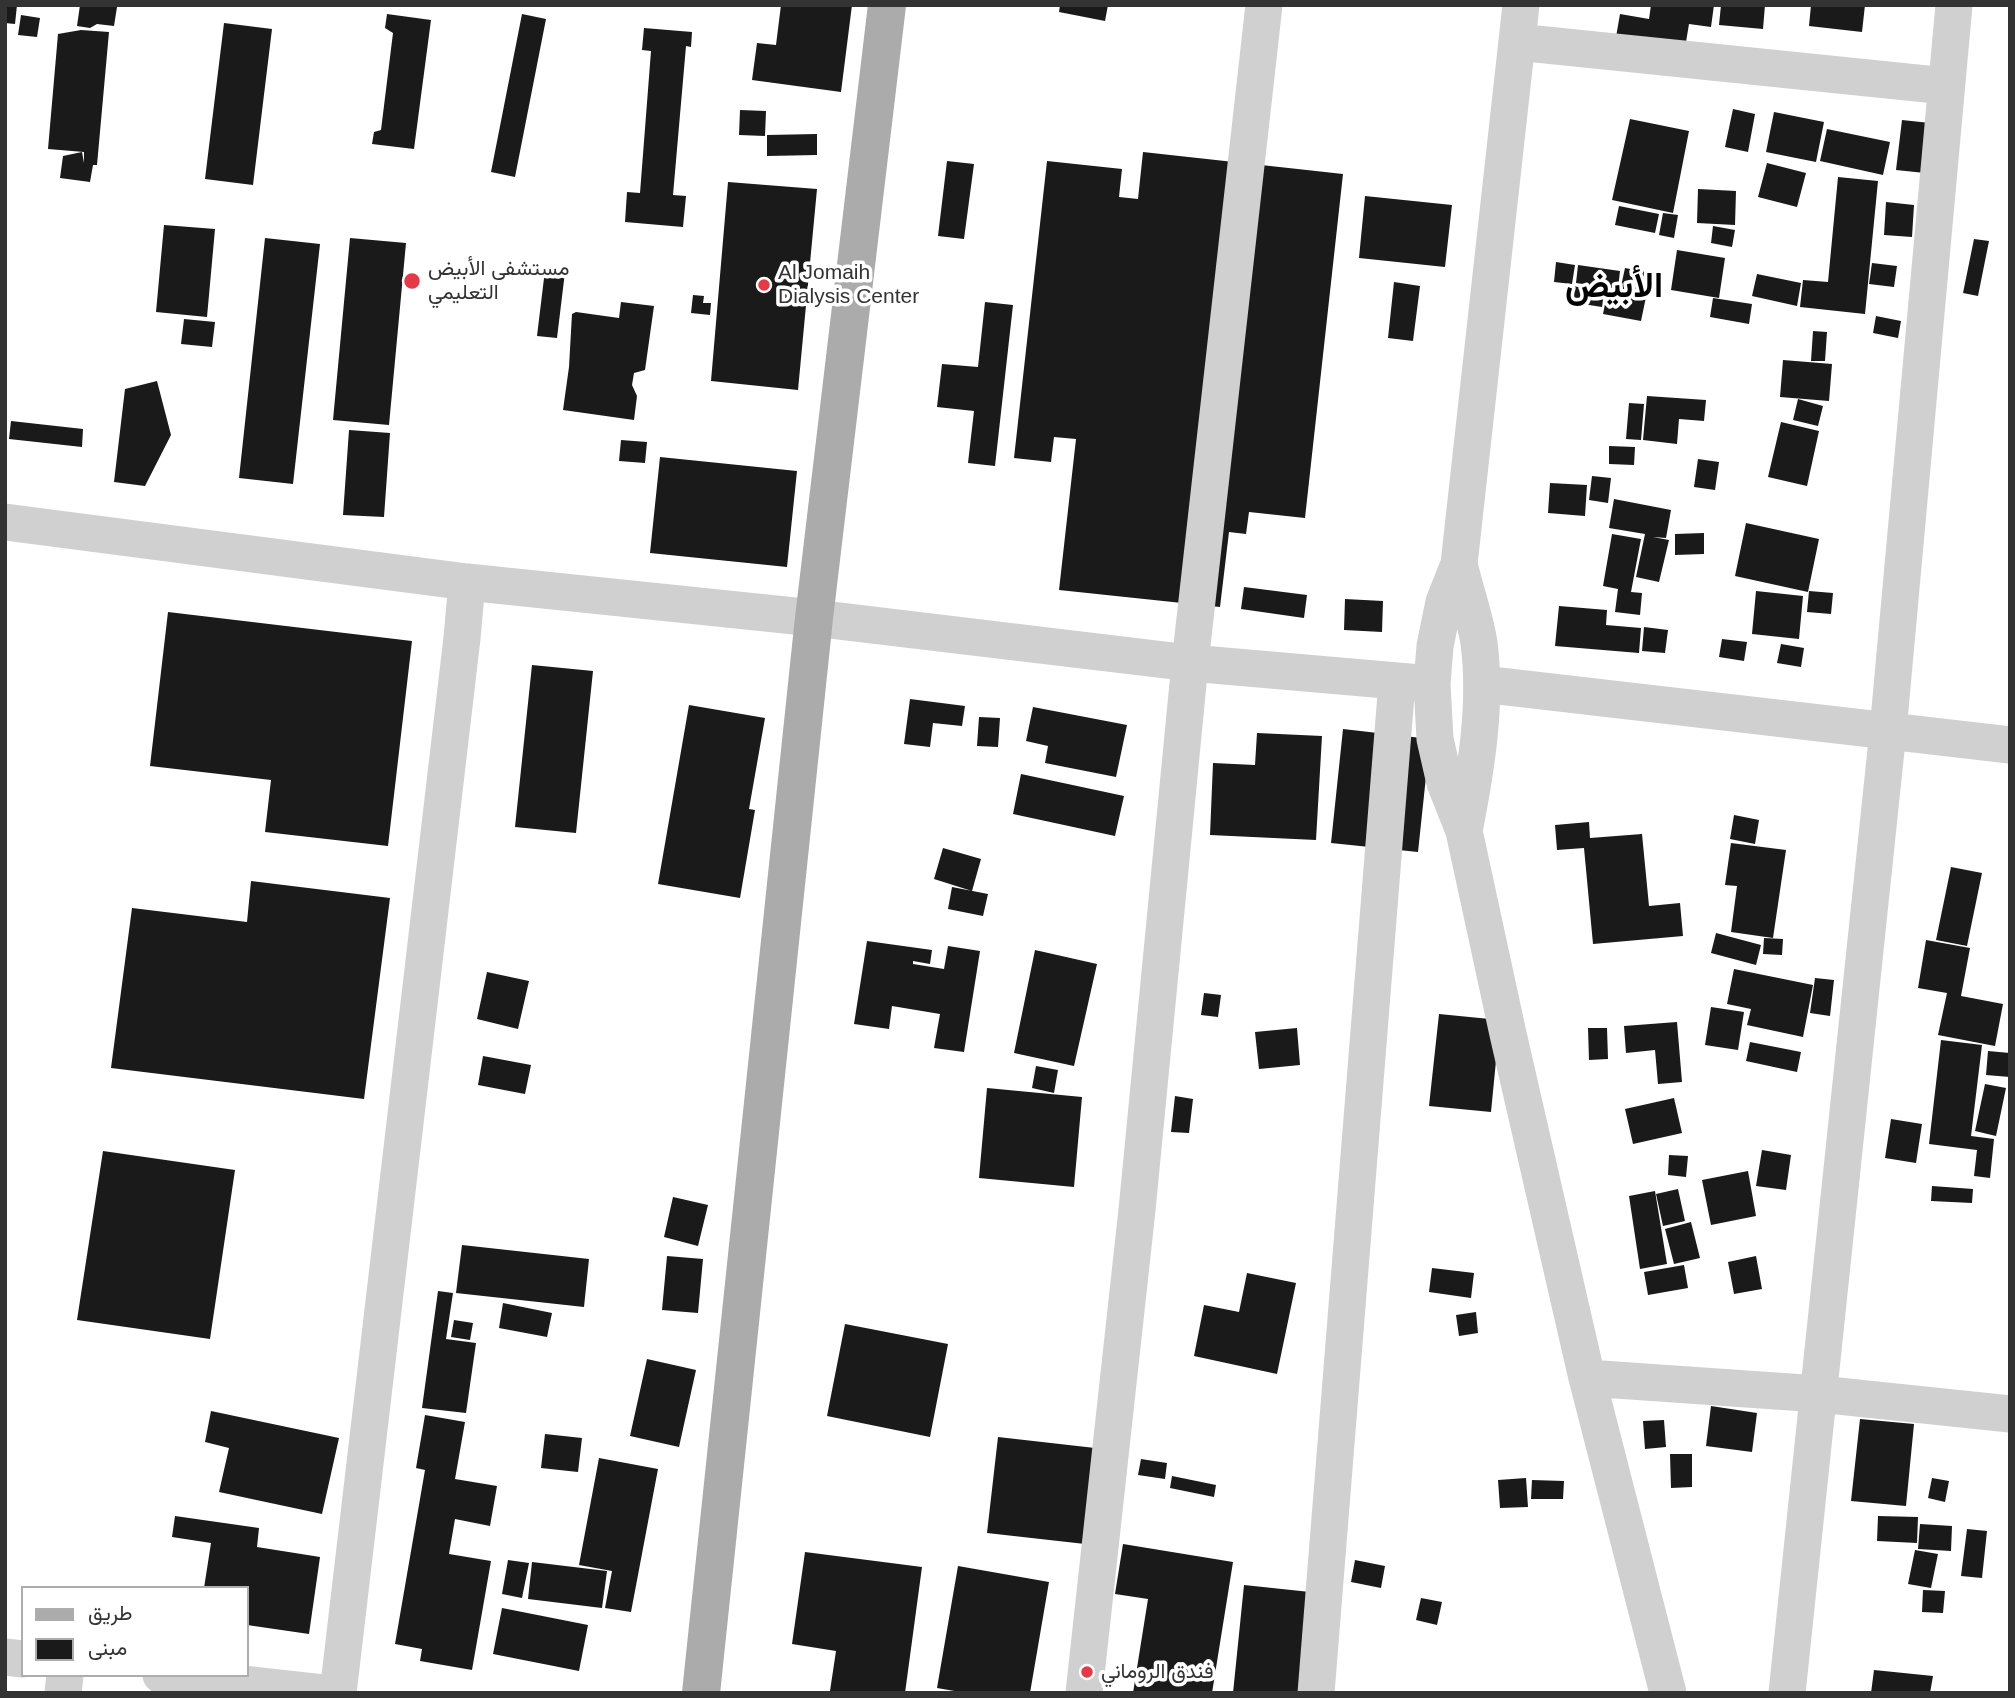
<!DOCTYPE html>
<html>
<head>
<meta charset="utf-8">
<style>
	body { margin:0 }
	#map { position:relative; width:2015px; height:1698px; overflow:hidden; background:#fff; font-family:Helvetica,Vazirmatn,sans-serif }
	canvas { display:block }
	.frame { position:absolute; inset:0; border:7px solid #333; pointer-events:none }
	.legend { position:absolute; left:21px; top:1586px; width:228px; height:91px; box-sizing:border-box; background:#fff; border:2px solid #adadad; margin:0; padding:9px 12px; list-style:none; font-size:21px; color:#333 }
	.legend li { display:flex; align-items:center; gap:14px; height:35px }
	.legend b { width:35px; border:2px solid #adadad }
</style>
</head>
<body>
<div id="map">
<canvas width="2015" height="1698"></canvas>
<div class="frame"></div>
<ul class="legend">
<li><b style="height:9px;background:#ababab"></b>طريق</li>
<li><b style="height:19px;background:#1a1a1a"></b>مبنى</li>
</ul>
</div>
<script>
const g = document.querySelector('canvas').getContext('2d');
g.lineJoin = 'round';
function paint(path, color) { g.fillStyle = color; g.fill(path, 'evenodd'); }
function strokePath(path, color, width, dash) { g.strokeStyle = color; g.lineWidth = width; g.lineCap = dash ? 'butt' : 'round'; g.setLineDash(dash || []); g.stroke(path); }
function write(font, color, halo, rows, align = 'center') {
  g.font = font + ' Helvetica,Vazirmatn,sans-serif'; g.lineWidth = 7; g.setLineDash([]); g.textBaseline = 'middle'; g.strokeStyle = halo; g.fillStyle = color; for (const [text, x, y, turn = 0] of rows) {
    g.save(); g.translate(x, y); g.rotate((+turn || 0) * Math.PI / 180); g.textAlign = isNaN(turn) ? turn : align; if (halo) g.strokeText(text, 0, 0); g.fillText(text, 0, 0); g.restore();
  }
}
const building = new Path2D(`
	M5,5h12l-2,19 -10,-1z
	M80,5l37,2 -3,19 -17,-2 -7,4 -13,-2z
	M781,5h71l-11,87 -89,-12 5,-37 19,2z
	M1060,5h48l-3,16 -46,-9z
	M1651,5h63l-3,22 -22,-3 -4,24 -69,-11 4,-23 29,5z
	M1721,5h44l-2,24 -44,-4z
	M1811,5h54l-3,27 -53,-6z
	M387,14l44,6 -17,129 -42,-5 2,-12 7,-2 12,-97 -8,-5z
	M522,14l24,5 -31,158 -24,-5z
	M21,15l19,3 -3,19 -19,-2z
	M224,23l48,6 -19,156 -48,-6z
	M644,28l48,4 -1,15 -5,-1 -13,149 13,1 -3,31 -58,-5 2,-30 13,1 11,-142 -9,-1z
	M81,30l28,2 -12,133h-4l-3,17 -30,-4 3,-22 19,-4 2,11v-11l-36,-3 10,-115z
	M1733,109l22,5 -7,38 -23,-5z
	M740,110l26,1 -1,25 -26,-1z
	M1774,112l50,10 -8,40 -50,-10z
	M1630,119l59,12 -16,82 -61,-13z
	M1902,120l28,3 -5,50 -29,-3z
	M1827,129l63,13 -7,33 -63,-14z
	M817,134v21l-50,1v-21z
	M1143,152l200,22 -38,344 -56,-6 -3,22 -17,-2 -9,75 -161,-17 17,-151 -22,-2 -3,25 -37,-4 33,-297 75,8 -3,28 19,2z
	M947,161l27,3 -10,75 -26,-3z
	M1767,163l39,10 -9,34 -39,-10z
	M1838,177l40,4 -13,133 -65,-7 3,-27 25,2z
	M728,182l89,7 -19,201 -87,-9z
	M1698,189l38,2 -1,34 -38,-2z
	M1365,196l87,9 -7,62 -86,-9z
	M1886,202l28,3 -2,32 -28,-2z
	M1619,206l40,8 -4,19 -40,-8z
	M1663,213l15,2 -4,23 -15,-3z
	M164,225l51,4 -8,88 -51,-5z
	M1713,226l22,4 -3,17 -21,-4z
	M265,238l55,6 -27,240 -54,-6z
	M350,238l56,5 -17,182 -56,-5z
	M1974,239l15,2 -11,55 -15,-3z
	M1677,250l48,8 -6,40 -48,-8z
	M1556,262l19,3 -3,19 -18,-2z
	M1872,263l25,3 -3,21 -25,-3z
	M1578,265l42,6 -2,18 -42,-6z
	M1625,268l26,5 -10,48 -38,-7 5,-25 12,2z
	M545,270l20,2 -8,66 -20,-2z
	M1757,274l44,9 -4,23 -45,-10z
	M1394,282l26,4 -7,55 -25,-3z
	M1573,286l31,6 -2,15 -32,-5z
	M693,295l11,1 -1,7h8l-1,12 -19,-2z
	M1713,298l39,6 -3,20 -39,-7z
	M621,302l33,4 -9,64 -11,3 -2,12 5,11 -3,24 -71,-10 6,-43 3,-53 4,-2 43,6z
	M985,302l28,3 -18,161 -27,-3 6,-52 -37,-4 5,-43 36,3z
	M1876,316l25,5 -3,17 -25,-5z
	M184,319l31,3 -3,25 -31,-3z
	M1813,331l14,1 -2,29h-14z
	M1783,360l49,4 -3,37 -49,-4z
	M157,381l14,54 -26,51 -31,-4 11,-93z
	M1647,396l59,4 -2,21 -25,-2 -2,25 -34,-4z
	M1798,399l25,7 -5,20 -25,-6z
	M1629,403l15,1 -3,36 -15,-1z
	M11,421l72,8 -1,18 -73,-8z
	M1781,422l38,9 -12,55 -39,-9z
	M349,430l41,3 -6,84 -41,-2z
	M621,440l26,2 -2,21 -26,-2z
	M1609,446l26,1 -1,18 -25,-1z
	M660,457l137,14 -10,96 -137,-14z
	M1698,459l21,3 -4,28 -21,-3z
	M1592,476l19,2 -3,25 -19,-3z
	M1550,483l37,2 -2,31 -37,-3z
	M1614,499l57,11 -5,28 -13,-1 16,3 -10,42 -23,-5 9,-43 -36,-6z
	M1746,523l73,16 -11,53 -73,-16z
	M1704,533v21l-29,1v-21z
	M1612,534l29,5 -10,53 11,1 -2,22 -25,-3 3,-23 -15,-3z
	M1244,587l63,8 -3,23 -63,-9z
	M1756,591l47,5 -4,43 -47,-5z
	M1809,591l24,2 -2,21 -24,-2z
	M1345,599l38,2 -1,31 -38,-2z
	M1559,606l48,4 -1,15 35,3 -2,25 -84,-7z
	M168,612l244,29 -24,205 -123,-14 6,-52 -121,-14z
	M1644,627l24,3 -3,23 -23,-2z
	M1722,639l25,3 -3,19 -25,-4z
	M1781,644l23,4 -3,19 -24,-4z
	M532,665l61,6 -17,162 -61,-6z
	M910,699l55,7 -3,20 -29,-3 -3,24 -26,-3z
	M689,705l76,13 -16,91 6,1 -15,88 -82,-14z
	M1033,707l94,18 -11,52 -71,-14 3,-17 -22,-5z
	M979,717l21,1 -2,29 -21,-1z
	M1343,729l87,10 -12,113 -87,-9z
	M1257,733l65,3 -6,104 -106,-5 3,-72 42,2z
	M1021,774l103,22 -9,40 -102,-22z
	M1734,815l25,5 -4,24 -25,-5z
	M1589,822l1,16 52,-4 7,72 31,-3 3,33 -90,8 -9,-96 -27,2 -2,-25z
	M1731,843l55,7 -13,88 -42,-6 6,-46 -12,-1z
	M943,848l38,11 -9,32 -38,-12z
	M1951,867l31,6 -15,73 -31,-6z
	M251,881l139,17 -26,201 -253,-31 21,-160 115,14z
	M952,887l36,7 -5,22 -35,-7z
	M1716,933l45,12 -5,20 -45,-12z
	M1764,938l19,1 -1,16 -19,-1z
	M1926,940l44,8 -9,48 42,8 -8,42 -57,-11 9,-42 -29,-5z
	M867,941l65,9 -2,14 -17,-3v3l31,5 4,-23 32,5 -16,101 -30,-4 6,-34 -48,-8 -3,23 -35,-5z
	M1035,950l62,14 -23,102 -60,-13z
	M1734,969l79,16 -10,52 -56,-12 4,-16 -24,-5z
	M487,972l42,9 -11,48 -41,-10z
	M1815,978l19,2 -4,36 -20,-3z
	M1204,993l17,2 -3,22 -17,-2z
	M1711,1007l33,5 -6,38 -33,-5z
	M1439,1014l61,6 -9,92 -62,-6z
	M1677,1022l5,60 -24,2 -3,-34 -29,3 -2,-27z
	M1297,1028l3,37 -41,4 -4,-37z
	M1588,1028h19l1,31 -19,1z
	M1941,1040l41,5 -11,91 23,3 -4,39 -16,-2 3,-26 -48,-6z
	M1750,1042l51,10 -4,20 -51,-11z
	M1988,1051l22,2v24l-24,-2z
	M483,1056l48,9 -6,29 -47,-9z
	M1036,1066l22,4 -4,23 -22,-5z
	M1985,1084l21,4 -10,48 -21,-5z
	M987,1088l95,9 -8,90 -95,-9z
	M1175,1096l18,3 -4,34 -18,-1z
	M1674,1098l8,35 -49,11 -8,-35z
	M1891,1119l31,5 -6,39 -31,-5z
	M1762,1150l29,5 -5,35 -30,-4z
	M103,1151l132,19 -25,169 -133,-19z
	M1669,1155l19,1 -2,21 -18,-2z
	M1748,1171l8,45 -45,9 -9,-45z
	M1932,1186l41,3 -1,14 -41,-2z
	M1678,1189l7,32 -22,5 -7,-32z
	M1655,1191l12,73 -27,5 -11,-73z
	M673,1197l35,8 -10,41 -34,-9z
	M1691,1222l9,36 -26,6 -9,-35z
	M462,1245l127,14 -5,48 -128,-14z
	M667,1256l36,3 -5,54 -36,-3z
	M1756,1256l6,33 -28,5 -6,-32z
	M1684,1265l4,23 -40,7 -4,-23z
	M1432,1268l42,5 -3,25 -42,-6z
	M1247,1273l49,10 -19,91 -83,-18 10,-51 35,7z
	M438,1291l15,2 -7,46 30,4 -10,70 -44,-5z
	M503,1303l49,10 -5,24 -48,-9z
	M1476,1312l2,21 -19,3 -3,-21z
	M454,1320l19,3 -3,17 -19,-3z
	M845,1324l103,20 -18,93 -103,-21z
	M647,1359l49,11 -17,77 -49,-11z
	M1711,1406l46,7 -5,39 -46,-6z
	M211,1411l128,27 -17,76 -103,-22 10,-44 -24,-6z
	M425,1415l40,7 -10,57 42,7 -7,40 -35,-7 -6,35 42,7 -19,109 -52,-9 2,-12 -27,-5 30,-174 -9,-2z
	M1860,1419l54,5 -8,82 -55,-5z
	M1664,1420l2,27 -21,2 -2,-28z
	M545,1434l37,4 -4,34 -37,-4z
	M998,1437l97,11 -10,96 -98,-11z
	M1670,1454h22v33l-21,1z
	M599,1458l59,11 -27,143 -26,-4 7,-37 -33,-6z
	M1141,1459l26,4 -2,16 -27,-4z
	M1172,1476l44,9 -2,12 -44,-9z
	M1526,1478l2,29 -28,1 -2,-28z
	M1932,1478l17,3 -4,21 -17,-4z
	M1532,1480l32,1 -1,18h-32z
	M175,1516l84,12 -2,19 63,10 -11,77 -62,-9v-37h-43l7,-45 -39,-6z
	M1878,1516l40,1 -1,26 -40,-2z
	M1920,1524l32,2 -1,25 -33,-2z
	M1967,1529l20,2 -5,47 -21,-2z
	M1123,1544l110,18 -21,131h-79l15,-94 -33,-5z
	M1915,1550l23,4 -7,34 -23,-4z
	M805,1552l117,15 -17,126 -75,-2 6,-40 -44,-7z
	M508,1560l21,3 -7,35 -20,-4z
	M1355,1560l30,6 -4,22 -30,-6z
	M532,1562l75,9 -5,37 -74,-9z
	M958,1566l91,16 -19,111h-64l-29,-5z
	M1244,1585l85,9 -10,99h-86z
	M1923,1590l22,1 -2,22 -21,-1z
	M1421,1598l21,4 -5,23 -21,-5z
	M502,1608l86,17 -9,46 -86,-17z
	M1874,1670l59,6 -3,17h-59z`);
const minor = new Path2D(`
	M1521,5l-62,559 -15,38 -9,44 -3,38 3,55 10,44 19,48 44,203 79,344 81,315
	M1517,42l429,44
	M5,522l462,60 347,36 376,45 242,21
	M1459,564c6,26 16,53 20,79 8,62 -3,127 -15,188
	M1482,684l528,61
	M1587,1378l232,16 191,20
	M5,1657l18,2
	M161,1675l162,18
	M63,1693l2,-18
	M338,1693l124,-1055 5,-56
	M1084,1693l53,-483 53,-547 74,-658
	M1316,1693l81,-1011
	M1787,1693l101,-962 66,-726`);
const major = new Path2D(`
	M701,1693l113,-1075 73,-613`);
const markers = [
	[412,281,9,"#e63946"],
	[764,285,7,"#e63946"],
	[1087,1672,7,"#e63946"]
];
const poiNames = [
	["مستشفى الأبيض",428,269],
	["التعليمي",428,293],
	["Al Jomaih",778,273],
	["Dialysis Center",778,297],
	["فندق الروماني",1101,1672]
];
const townNames = [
	["الأبيض",1614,287]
];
paint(building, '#1a1a1a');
strokePath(minor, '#d0d0d0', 37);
strokePath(major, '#ababab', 38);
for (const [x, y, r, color] of markers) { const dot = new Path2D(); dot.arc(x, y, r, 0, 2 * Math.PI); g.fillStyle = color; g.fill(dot); strokePath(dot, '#fff', 2.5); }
write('21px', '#333', '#fff', poiNames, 'left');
write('bold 35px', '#000', '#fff', townNames);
</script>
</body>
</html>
